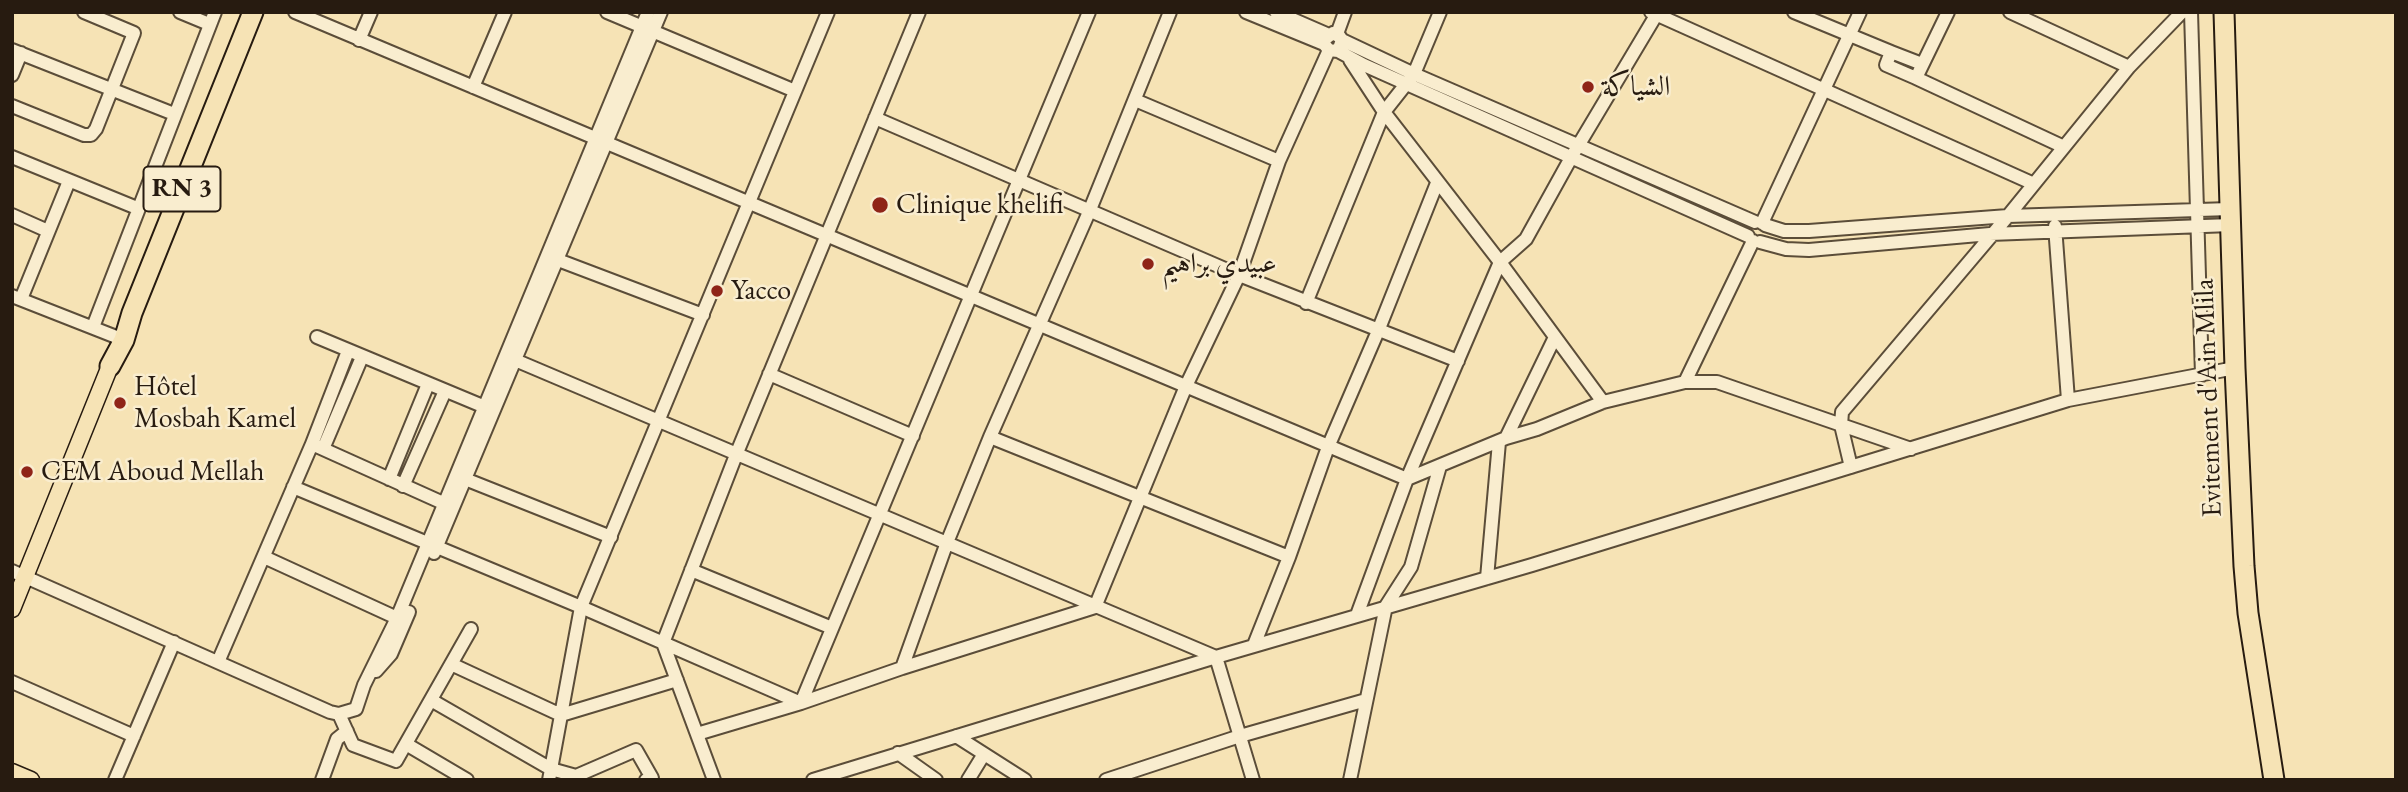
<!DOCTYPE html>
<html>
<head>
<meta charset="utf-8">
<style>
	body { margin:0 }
	#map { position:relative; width:2408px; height:792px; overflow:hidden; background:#f6e3b5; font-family:"EB Garamond",serif }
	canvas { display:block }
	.frame { position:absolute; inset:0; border:14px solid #271b10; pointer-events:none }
</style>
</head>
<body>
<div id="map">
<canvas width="2408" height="792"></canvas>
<div class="frame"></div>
</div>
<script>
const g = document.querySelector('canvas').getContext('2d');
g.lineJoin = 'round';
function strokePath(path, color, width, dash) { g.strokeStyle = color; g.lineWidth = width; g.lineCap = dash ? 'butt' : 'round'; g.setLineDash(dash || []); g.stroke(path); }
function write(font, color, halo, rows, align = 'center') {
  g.font = font + ' "EB Garamond",Amiri,serif'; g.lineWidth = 5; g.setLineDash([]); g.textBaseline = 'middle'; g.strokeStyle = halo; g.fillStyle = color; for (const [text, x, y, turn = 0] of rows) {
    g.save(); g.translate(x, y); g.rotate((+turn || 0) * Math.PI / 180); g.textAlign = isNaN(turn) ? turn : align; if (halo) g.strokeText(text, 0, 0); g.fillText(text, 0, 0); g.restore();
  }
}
const minor = new Path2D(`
	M180,12l29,12
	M295,12l1112,467 99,-41 31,-9 66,-27 82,-20h32l194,67
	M607,12l188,79
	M1246,12l78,32 5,6 9,1 4,-11 -2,-3 -7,-4 -8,6 -1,5
	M1276,12l53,23
	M1651,12l383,172
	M1794,12l97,40
	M1948,12l-32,66 148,69
	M2010,12l119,55
	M2191,12l11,363
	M1337,34l8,-22
	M359,40l12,-28
	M1342,40l72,34 341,148
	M12,50l162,64
	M1338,51l26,14 384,171
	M1350,60l34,52 116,150 103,140
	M12,75l9,-22
	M1916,78l-30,-13 5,-13 31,12
	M473,87l32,-75
	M1135,100l144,61
	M12,106l72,29h7l5,-6 38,-96 -50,-21
	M875,118l364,157 219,86
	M12,157l125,51
	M12,215l36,16
	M1762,223l98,-211
	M1765,225l19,6h25l199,-15 222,-7
	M2055,226l13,174
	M1760,242l26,7 23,1 181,-16 241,-9
	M558,260l145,55
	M12,296l112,44
	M21,299l48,-118
	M1306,303l78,-191 30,-38 26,-62
	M93,327l122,-315
	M317,337l168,70
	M515,360l701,297 37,123
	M769,374l144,62
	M1685,382l68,-141
	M990,437l299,120
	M1506,438l49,-101
	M312,444l36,-93
	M323,449l39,-92
	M1851,467l-10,-42 1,-13 166,-196 121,-149 53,-55
	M389,479l39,-95
	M465,479l146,58
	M403,486l42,-95
	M293,487l288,120 220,96 101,-35 193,-61 91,-221 53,-111 40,-114 50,-111
	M434,553l227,-541
	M264,557l133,61
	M691,570l141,58
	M12,571l318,141 9,2 17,-5 8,-24 33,-67 251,-606
	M1487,578l12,-136
	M1357,615l50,-136 93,-217 26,-23 46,-83 86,-144
	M1254,645l35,-88 39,-110 50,-116 59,-148
	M218,662l94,-218 140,63
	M451,664l110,51 116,-35
	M902,668l44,-123 44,-108 99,-225 81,-200
	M376,671l15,-17 18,-42
	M12,682l122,54
	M431,700l120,69 25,7 60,-26 16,28 -6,2
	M339,714l14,31 43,16 75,-132
	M697,734l104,-31 288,-691
	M956,736l69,44
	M406,744l61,36
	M898,753l38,27
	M115,780l59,-138
	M322,780l15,-41 10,-8
	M549,780l32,-173 247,-595
	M714,780l-51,-137 73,-188 183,-443
	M813,780l403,-123 316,-92 536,-165 167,-32
	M968,780l16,-26
	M1106,780l134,-44 126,-36
	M1350,780l36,-174 25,-39 29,-101`);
const major = new Path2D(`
	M12,609l98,-243
	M12,772l19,8`);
const highway = new Path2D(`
	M2224,12l11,356 9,198 4,47 26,167
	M110,366l14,-26 8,-27 121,-301`);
const markers = [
	[1588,87,7,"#8f2418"],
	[880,205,9,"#8f2418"],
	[1148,264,7,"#8f2418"],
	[717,291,7,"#8f2418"],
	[120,403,7,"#8f2418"],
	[27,472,7,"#8f2418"]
];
const shields = [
	[182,189,77]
];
const shieldNames = [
	["RN 3",182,189]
];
const poiNames = [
	["الشياكة",1602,87],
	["Clinique khelifi",896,205],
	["عبيدي براهيم",1162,264],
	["Yacco",731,291],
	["Hôtel",134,387],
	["Mosbah Kamel",134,419],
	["CEM Aboud Mellah",41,472]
];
const streetNames = [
	["Evitement d'Ain Mlila",2209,398,-92]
];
strokePath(minor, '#5b4d39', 16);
strokePath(major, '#271b10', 19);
strokePath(highway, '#271b10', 23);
strokePath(minor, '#f9edcf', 12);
strokePath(major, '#f6e3b5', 16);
strokePath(highway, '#f6e3b5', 19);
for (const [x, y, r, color] of markers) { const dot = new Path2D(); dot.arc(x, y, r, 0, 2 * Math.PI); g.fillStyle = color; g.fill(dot); strokePath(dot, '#f9edcf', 2.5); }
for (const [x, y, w] of shields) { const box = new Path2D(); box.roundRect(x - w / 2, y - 22.5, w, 45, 5); g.fillStyle = '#f9edcf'; g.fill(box); strokePath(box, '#271b10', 2); }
write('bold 26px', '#271b10', null, shieldNames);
write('28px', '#271b10', '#f9edcf', poiNames, 'left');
write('28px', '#271b10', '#f9edcf', streetNames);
</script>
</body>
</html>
